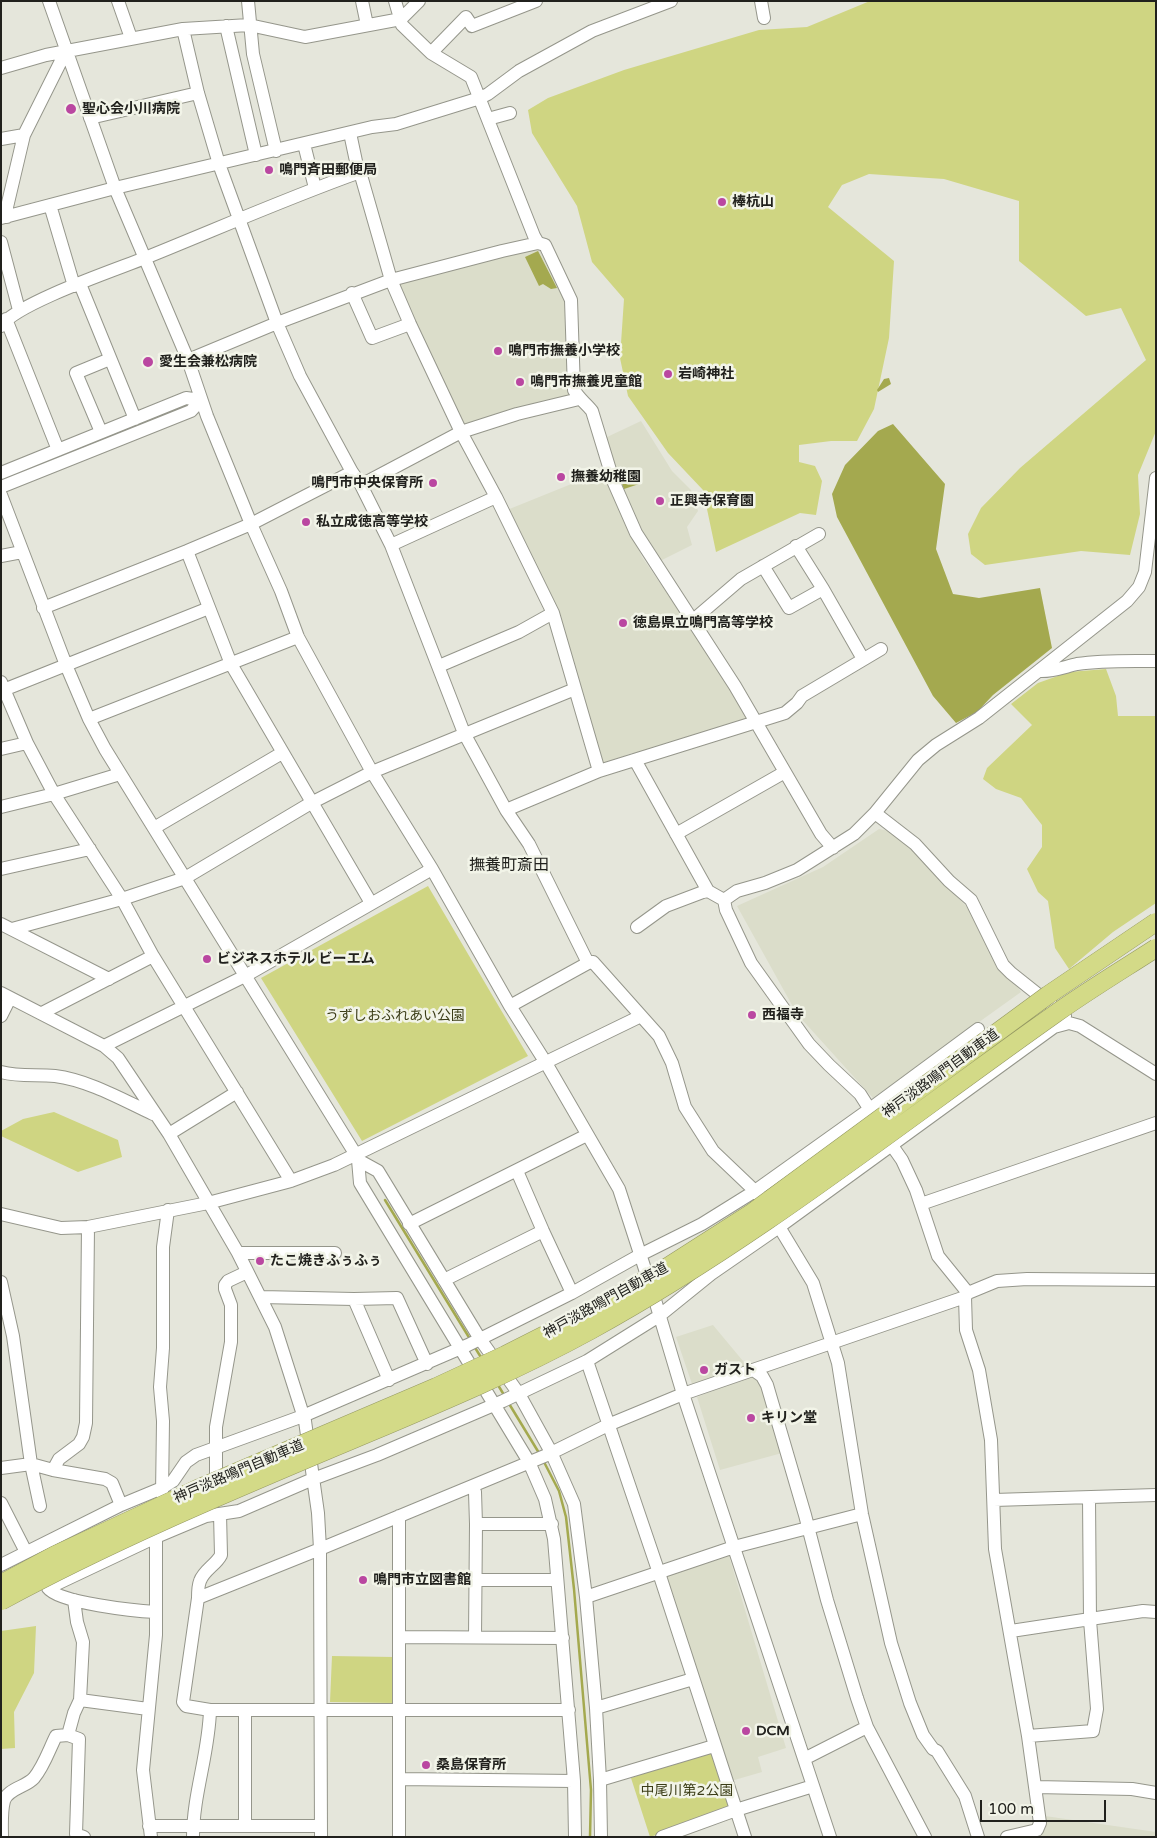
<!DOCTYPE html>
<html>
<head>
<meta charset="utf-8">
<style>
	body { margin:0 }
	#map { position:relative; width:1157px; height:1838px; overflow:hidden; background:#e5e6db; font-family:"Varela Round",sans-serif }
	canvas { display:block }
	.frame { position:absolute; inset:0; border:2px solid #21211d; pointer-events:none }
	.scale { position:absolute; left:980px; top:1800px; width:126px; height:22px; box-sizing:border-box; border:2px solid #21211d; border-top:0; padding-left:6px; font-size:15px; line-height:18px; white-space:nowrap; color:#21211d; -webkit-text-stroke:4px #f2f4e8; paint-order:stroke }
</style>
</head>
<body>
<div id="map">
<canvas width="1157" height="1838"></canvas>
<div class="frame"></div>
<div class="scale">100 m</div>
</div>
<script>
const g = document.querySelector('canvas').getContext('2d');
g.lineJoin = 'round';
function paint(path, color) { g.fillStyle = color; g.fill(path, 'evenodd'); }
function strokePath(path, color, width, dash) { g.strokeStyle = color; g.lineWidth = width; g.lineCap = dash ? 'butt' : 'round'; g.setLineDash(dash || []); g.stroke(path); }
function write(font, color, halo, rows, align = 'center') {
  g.font = font + ' "Varela Round","Noto Sans JP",sans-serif'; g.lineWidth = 5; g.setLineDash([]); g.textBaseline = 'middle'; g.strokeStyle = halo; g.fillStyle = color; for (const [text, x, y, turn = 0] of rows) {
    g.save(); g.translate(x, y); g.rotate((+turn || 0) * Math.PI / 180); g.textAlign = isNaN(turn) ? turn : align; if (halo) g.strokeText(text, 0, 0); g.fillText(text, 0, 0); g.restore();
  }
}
const built = new Path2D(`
	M538,248l30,57 2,92 -107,30 -66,-143z
	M641,421l31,50 19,19 7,21 -11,16 5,18 -34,17 -20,-32 -20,-47 -13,-45z
	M606,470l2,11 34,76 67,97 39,66 -113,36 -3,-3 -28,11 -4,-1 -14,-51 -79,-202z
	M879,829l15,3 73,75 54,85 -148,106 -76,-84 -60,-108 86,-39z
	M713,1325l35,42 -56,17 -16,-47z
	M753,1375l7,5 22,73 -62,17 -23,-73z
	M729,1556l57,192 -28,9 4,15 -31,9 -66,-205z
	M1045,1816l111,16v5h-119l3,-1 6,-8z`);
const green = new Path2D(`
	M870,1h286v430l-18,44 2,39 -10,41 -49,-4 -96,14 -14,-11 -3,-20 13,-26 39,-40 126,-108 -25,-52 -35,8 -67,-55v-60l-75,-22 -75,-5 -27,11 -14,22 66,54 -5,77 -15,71 -17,32h-26l-32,4v17l16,4 7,15 -6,34 -16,-2 -84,39 -13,-62 -35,-37 -40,-57 -8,-38 4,-59 -32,-37 -15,-56 -45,-73 -4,-23 20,-12 76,-28 135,-40 48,-3z
	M1106,669l10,27 2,20h38v187l-43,29 -44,37 -14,-21 -7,-47 -10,-9 -11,-23 15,-22v-22l-21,-27 -25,-9 -13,-10 4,-11 45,-43 -21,-21 27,-21 31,-11z
	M428,886l100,170 -166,85 -101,-163z
	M54,1112l64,28 4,17 -44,15 -77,-36v-5l22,-12z
	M36,1626l-2,47 -20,39 1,36 -14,1v-118z
	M332,1656l62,1v46l-64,-1z
	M708,1750l3,1 21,58 -82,28 -19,-59z`);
const water = new Path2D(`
	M538,251l19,37 -6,1 -8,-5 -4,2 -14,-29z
	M889,378l2,6 -13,8 -1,-2 7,-11z
	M893,424l52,60 -9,65 17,45 26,4 61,-10 12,60 -59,47 -16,17 -21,11 -23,-27 -96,-179 -5,-23 13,-29 33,-34z
	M629,470l7,3 3,11 -15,5 -6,-15z`);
const stream = new Path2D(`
	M385,1200l85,139
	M474,1346l8,13
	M498,1385l6,10
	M508,1402l31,51
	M544,1462l15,29 7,26 8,72 17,201 -1,47`);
const minor = new Path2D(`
	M49,1l66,187 257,-61 24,-3 84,-26 8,-4 31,-23 73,-40 79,-30
	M118,1l13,37
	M248,1l5,53 23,97
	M362,1l5,24
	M395,1l7,24 29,28 40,24 63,159 4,7
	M761,1l3,17
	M226,26l30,129
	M183,29l15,64 21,71 58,159 23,53 52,96 9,13 30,60 73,188 42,77 23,34 59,119
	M431,53l35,-36 6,9 64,-25
	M1,68l45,-13 137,-26 66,-4 56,12 96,-18 18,-18
	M90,118l108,-25
	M488,119l22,-6
	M350,133l7,33 3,6 31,108 19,44 51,108 35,65 57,116 46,158
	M1,139l23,-4
	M304,144l11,44
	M50,205l24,81
	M7,217v-10l17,-72 42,-84
	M1,218l114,-30 73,172 19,56 44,108 30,67 17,46 74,135 60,97 78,137 36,57 73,126 36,111 28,94 147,443
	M1,242l18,68
	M80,284l55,135
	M352,293l20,45 38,-14
	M6,319l52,131
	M1,326c16,-23 114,-56 144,-68 72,-29 142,-60 215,-86
	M188,360l89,-37 114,-43 111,-29 36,-8 7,2 26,55 3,90c5,9 12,13 18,21l22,72 22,50 99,153 86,148 12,14
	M101,432l-25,-59 34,-14
	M1,473l185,-75 15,2
	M361,485l100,-53 56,-18 62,-15
	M1,487l190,-76 10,-11
	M1,495l65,170 23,54 16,30 251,406 2,5 2,23 169,279 16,37 9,40 20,242 1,56
	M391,545l105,-48
	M796,546l27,43 40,70
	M187,551l44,113 140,239
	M1,556l21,-4
	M763,566l26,42 34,-19
	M43,608l144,-57 64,-27 101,-52
	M692,621l49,-42 78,-45
	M439,666l80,-34 34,-19
	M1039,671c13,1 25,-4 38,-7 26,-4 53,-3 79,-3
	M1,682l26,61 27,51 68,105 31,57 138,225
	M1,691l208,-83
	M89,719l209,-82
	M1,749l26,-6
	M635,760l73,131 16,9
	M1,807l53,-13 66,-20
	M506,810l93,-39 186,-58 12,-10 5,-7 79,-47
	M875,813l40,31 34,37 22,19 32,65 8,8 54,43
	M154,828l128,-75
	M676,834l109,-62
	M1,869l89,-20
	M724,900l13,-9 28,-8 32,-13 57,-36 21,-21 43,-53 18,-15 43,-27 148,-117 12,-14 6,-15 11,-94
	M724,900l2,10 25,53 58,81 20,21 31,29 14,22
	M1,924l108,55
	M637,927l29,-21 37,-14 5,-1
	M12,929l110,-30 63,-21 126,-75 61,-31 203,-83
	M1,993l103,53 14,12 51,76 69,119 37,74 30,94 13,92 2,36 1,288
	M510,1006l78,-43 5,-1 66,74 13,27 13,44 28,44 42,40 5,6
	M42,1013l111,-57
	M1,1016l9,-18
	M104,1046l141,-70 187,-107
	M1,1072c19,5 36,2 54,4 33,4 68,24 98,38
	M169,1134l68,-42
	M888,1140l14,20 14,30 22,66 30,37
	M358,1160l20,11 102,168 39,55 32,58 23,52 12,93 10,111 4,72 1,57
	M517,1171l26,60 29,62
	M921,1204l235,-81
	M1,1214l60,14 27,-1 120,-24 83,-22 43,-16 307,-149
	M775,1220l38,63 25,80 24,151 29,129 19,60 13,32 10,14 4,2 28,45 13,41
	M409,1224l178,-89
	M238,1253h97
	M444,1280l99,-49
	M1,1282l12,54 18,128 9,42
	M261,1297l93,2 35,81
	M965,1297l1,33 13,40 12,70 4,109 33,187 12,87 -3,7 -30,7
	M354,1299l43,-1 30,66
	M587,1361l72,212 86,264
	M755,1371l7,5 5,9 38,130 22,85 30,98 10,29 58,110
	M1,1468l30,-4 22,6 52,9 7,4 9,22
	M53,1470l6,-11 20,-15 4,-7 3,-14 2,-196
	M472,1486l3,6 1,32 -1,113
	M216,1487v-60l15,-85v-37l-6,-16v-4l3,-4 19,-9
	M162,1494l1,-73 -3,-34 3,-39v-101l5,-37
	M994,1500l162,-5
	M1,1503l25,49
	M476,1524h76
	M1,1565l120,-60 41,-17 11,-7 13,-19 10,-7 107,-39 165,-71 104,-52 68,-38 62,-31 53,-33 115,-82 108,-80
	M476,1580h81
	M586,1597l148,-50 128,-33
	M198,1598l122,-49 227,-94 61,-30 75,-31 282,-97 3,-4 29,-12 30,-2 129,1
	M74,1600l3,22 6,20 -3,58 -6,13 -6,22 11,4 -3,95 8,3
	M156,1612c-20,-1 -97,-9 -108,-24l108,-51 50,-21 33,-5 74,-32 64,-24 126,-54 84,-40 72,-45 52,-42 68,-47 275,-200 15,-4 11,3 76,48
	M1011,1631l132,-20 13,1
	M399,1637l164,1
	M80,1700l68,9
	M596,1708l97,-29
	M210,1710l-24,-4 -3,-4 15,-104c0,-5 0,-12 2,-17 4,-11 16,-16 21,-26l-1,-41
	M1028,1736l65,-5 4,-22 -7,-89 -1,-122
	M804,1759l63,-32
	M399,1779l175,2
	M600,1780l114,-34
	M1036,1787l96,2 24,4
	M149,1826h172
	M245,1826v-115
	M2,1837c0,-11 -1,-25 2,-36 3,-12 22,-14 30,-23 10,-12 15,-28 22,-42l12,-1
	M151,1837l-8,-67 13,-135v-98
	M193,1837c0,-43 16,-84 17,-127h359
	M399,1837v-321
	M662,1837l74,-27 77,-24`);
const highwayBridge = new Path2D(`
	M1,1584l54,-29 142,-66 239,-102 69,-32 77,-39 79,-45 92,-59 295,-217 108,-73
	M1,1601c118,-64 242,-115 365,-167 76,-32 152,-64 225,-104 164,-90 311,-208 464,-316 32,-23 67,-44 101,-66`);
const markers = [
	[71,109,6,"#ba47a1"],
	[269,170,5,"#ba47a1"],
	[722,202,5,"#ba47a1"],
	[498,351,5,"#ba47a1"],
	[148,362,6,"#ba47a1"],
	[668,374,5,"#ba47a1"],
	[520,382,5,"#ba47a1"],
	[561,477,5,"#ba47a1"],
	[433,483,5,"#ba47a1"],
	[660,501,5,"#ba47a1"],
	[306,522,5,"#ba47a1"],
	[623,623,5,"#ba47a1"],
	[207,959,5,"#ba47a1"],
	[752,1015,5,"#ba47a1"],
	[260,1261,5,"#ba47a1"],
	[704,1370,5,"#ba47a1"],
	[751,1418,5,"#ba47a1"],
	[363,1580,5,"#ba47a1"],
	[746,1731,5,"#ba47a1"],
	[426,1765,5,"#ba47a1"]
];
const poiNames = [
	["聖心会小川病院",82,109],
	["鳴門斉田郵便局",279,170],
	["棒杭山",732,202],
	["鳴門市撫養小学校",508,351],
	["愛生会兼松病院",159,362],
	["岩崎神社",678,374],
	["鳴門市撫養児童館",530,382],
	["撫養幼稚園",571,477],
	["鳴門市中央保育所",423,483,"right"],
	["正興寺保育園",670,501],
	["私立成徳高等学校",316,522],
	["徳島県立鳴門高等学校",633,623],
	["ビジネスホテル ビーエム",217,959],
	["西福寺",762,1015],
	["たこ焼きふぅふぅ",270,1261],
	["ガスト",714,1370],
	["キリン堂",761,1418],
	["鳴門市立図書館",373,1580],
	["DCM",756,1731],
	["桑島保育所",436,1765]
];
const parkNames = [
	["うずしおふれあい公園",395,1016],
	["中尾川第2公園",687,1791]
];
const streetNames = [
	["神戸淡路鳴門自動車道",941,1074,-36],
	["神戸淡路鳴門自動車道",606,1301,-29],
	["神戸淡路鳴門自動車道",239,1472,-23]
];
const quarterNames = [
	["撫養町斎田",509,866]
];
paint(built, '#dbddca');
paint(green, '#cfd582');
paint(water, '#a4a94f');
strokePath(stream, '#a4a94f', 2.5);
strokePath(minor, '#95968b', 14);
strokePath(minor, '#fff', 12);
strokePath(highwayBridge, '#959962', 19, []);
strokePath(highwayBridge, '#d3da87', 18);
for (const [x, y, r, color] of markers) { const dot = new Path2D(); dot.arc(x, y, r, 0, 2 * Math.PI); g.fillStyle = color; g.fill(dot); strokePath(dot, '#f2f4e8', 2); }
write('bold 14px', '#21211d', '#f2f4e8', poiNames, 'left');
write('14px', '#3b3d17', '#f2f4e8', parkNames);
write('14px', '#21211d', '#f2f4e8', streetNames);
write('16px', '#21211d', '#f2f4e8', quarterNames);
</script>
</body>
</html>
